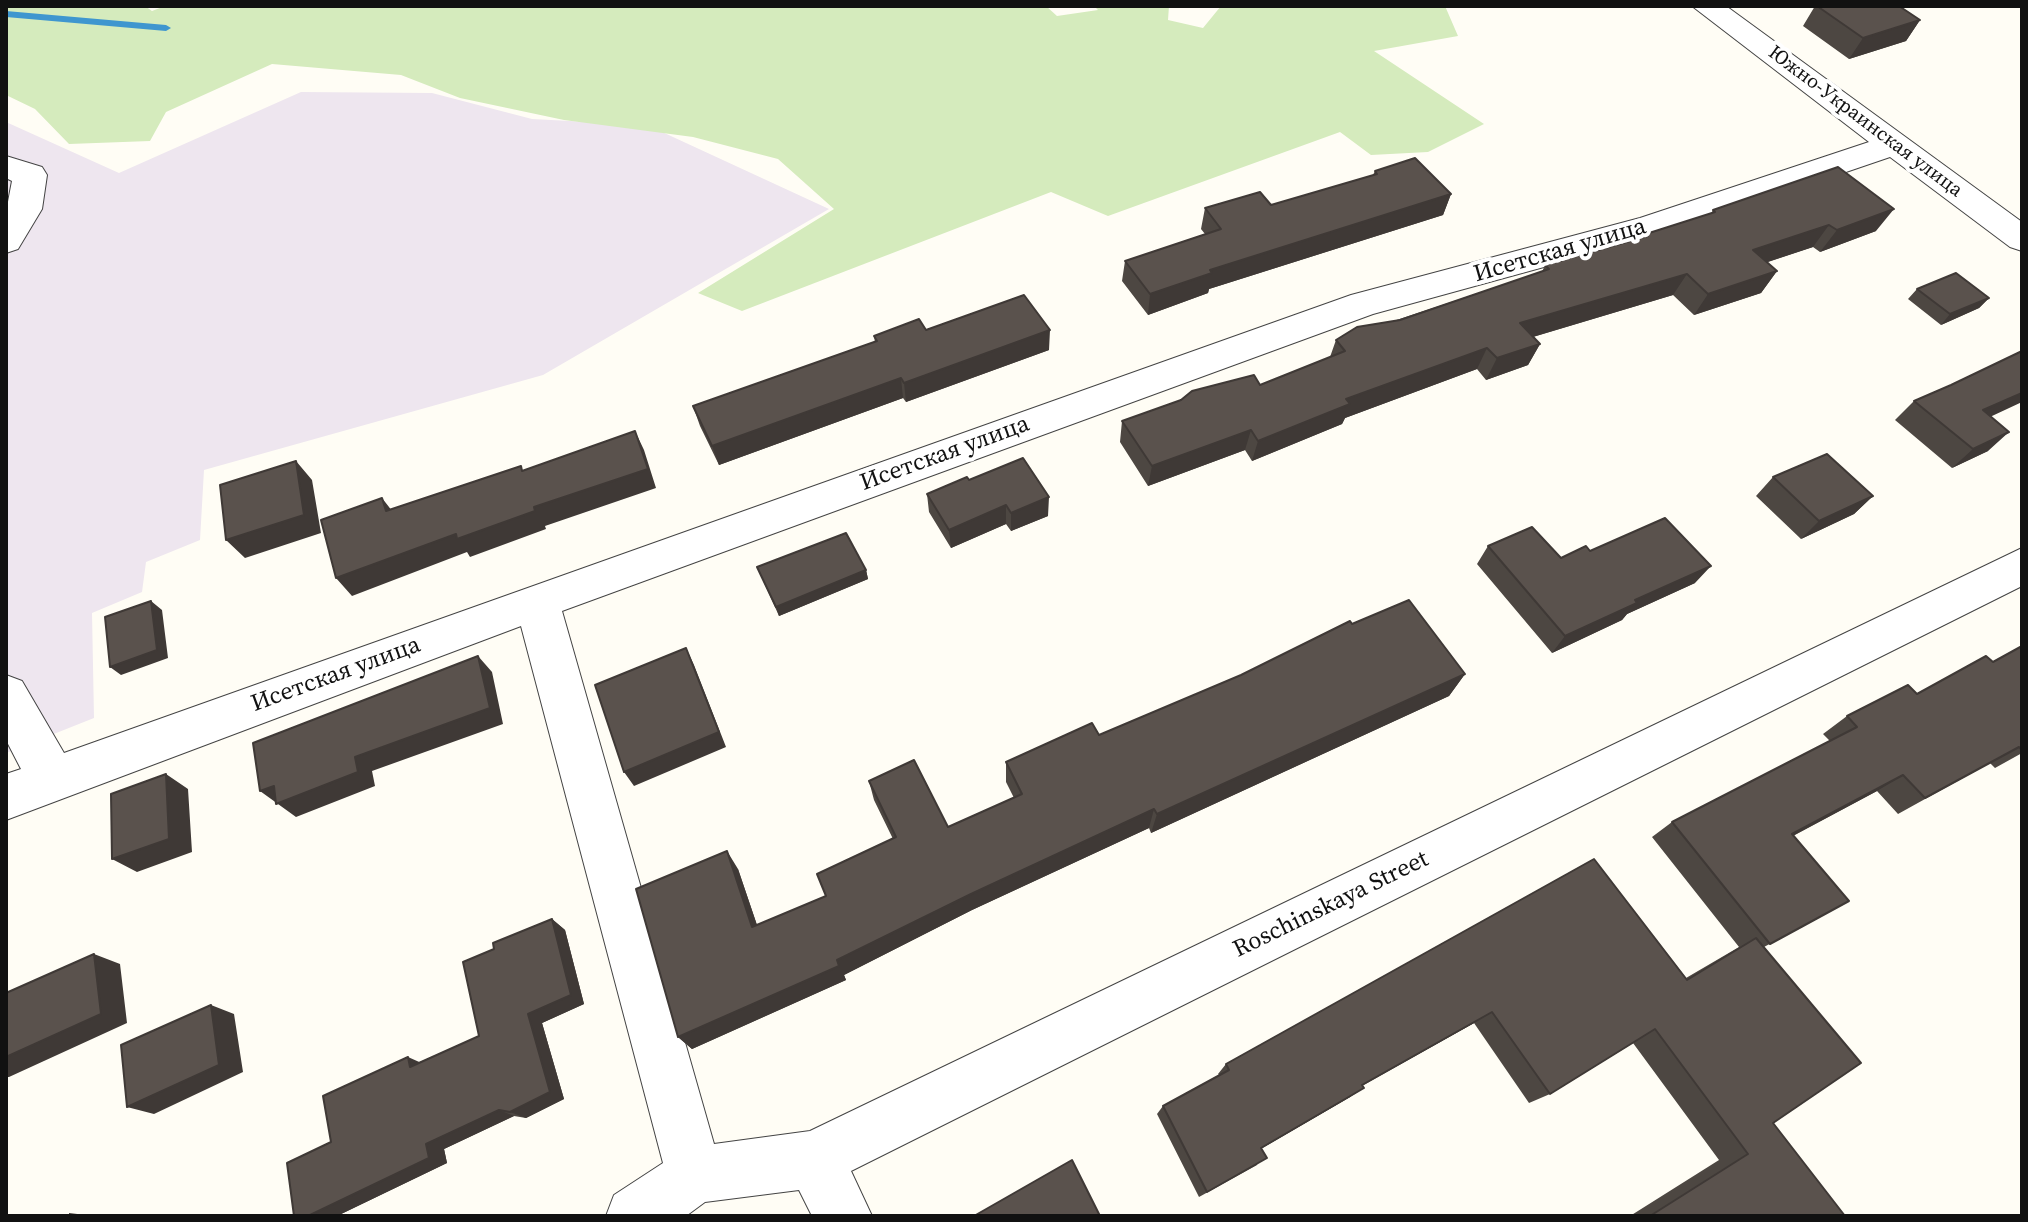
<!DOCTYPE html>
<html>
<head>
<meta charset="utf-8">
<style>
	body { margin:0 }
	#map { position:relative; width:2028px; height:1222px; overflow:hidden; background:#fffdf5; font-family:"Source Serif 4",serif }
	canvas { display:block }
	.frame { position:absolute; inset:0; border:8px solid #111; pointer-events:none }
</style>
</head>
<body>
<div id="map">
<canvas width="2028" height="1222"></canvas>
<div class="frame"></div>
</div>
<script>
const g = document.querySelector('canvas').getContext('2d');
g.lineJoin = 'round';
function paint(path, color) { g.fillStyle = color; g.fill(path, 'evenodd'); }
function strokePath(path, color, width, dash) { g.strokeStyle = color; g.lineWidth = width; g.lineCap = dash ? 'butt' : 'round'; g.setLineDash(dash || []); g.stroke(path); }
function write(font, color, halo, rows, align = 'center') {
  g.font = font + ' "Source Serif 4",serif'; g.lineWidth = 8; g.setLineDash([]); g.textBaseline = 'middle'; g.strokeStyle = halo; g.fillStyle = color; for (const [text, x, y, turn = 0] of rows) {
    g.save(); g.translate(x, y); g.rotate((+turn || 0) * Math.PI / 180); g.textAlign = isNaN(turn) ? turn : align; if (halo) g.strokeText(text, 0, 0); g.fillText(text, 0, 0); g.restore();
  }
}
const industrial = new Path2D(`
	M301,92l131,1 100,26 115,6 182,84 -286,166 -339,95 -4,70 -54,22 -4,30 -50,21 2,105 -88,35v-631l113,51z`);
const green = new Path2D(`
	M6,6h139l7,5 13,-5h881l11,10 41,-6 -4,-4h75l-1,14 35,8 18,-22h224l13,30 -84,15 110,73 -56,28 -57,3 -31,-23 -232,84 -57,-24 -309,119 -44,-18 136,-84 -56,-50 -85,-22 -129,-17 -104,-22 -59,-23 -129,-11 -106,48 -16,29 -81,3 -34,-35 -29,-14z`);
const stream = new Path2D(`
	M6,11l160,14 5,3 -5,3 -160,-14z`);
const minor = new Path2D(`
	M1692,6h34l296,216v29l-12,-4 -120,-90 -226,77 -291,80 -811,297 152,533 96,-13 1212,-583v38l-1171,585 21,45h-60l-13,-26 -94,12 -19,14h-80l8,-21 49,-32 -142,-537 -515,194v-46l15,-5 -15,-29v-65l16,6 42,72 1287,-458 289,-77 229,-76z
	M6,156l36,11 5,8 -5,34 -24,40 -12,4v-41l6,-31 -6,-3z`);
const wall = new Path2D(`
	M1815,6h84l21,14 -14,21 -57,18 -46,-33z
	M1375,171l76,23 -8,21 -234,74 -1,4 -60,22 -26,-34 3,-20 80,-27 -4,-5 4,-21 66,-3 102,-30z
	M1713,210l163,21 -56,21 -7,-5 -46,15 10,9 -16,22 -67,22 -21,-20 -140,42 7,7 -12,21 -42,15 -9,-11 -132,49 -3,6 -90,37 -7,-11 -97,36 -28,-44 2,-21 138,-36 70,-28 6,-17 206,-68 3,-7 98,-27 3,-4 65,-20z
	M1917,289l72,9 -10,10 -38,17 -33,-26z
	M926,330l123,20 -143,52 -3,-4 -184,67 -19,-39 -7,-20 182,-64 -1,-6z
	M1914,401l77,16 -3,34 -36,17 -57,-48z
	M1773,477l100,19 -19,18 -53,25 -45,-43z
	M969,480l79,36 -37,15 -5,-7 -55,24 -22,-36 -2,-18z
	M1488,546l73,12 29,-7 105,32 -68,31 -5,6 -70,33 -75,-89z
	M757,567l109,3 2,9 -89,37z
	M1352,624l113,50 -16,22 -298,137 -2,-5 -177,82 -128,65 2,5 -154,69 -14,-12 60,-168 19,56 69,-29 67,-57 -19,-39 -5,-19 79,46 66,-29 -8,-16v-20l93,-27 142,-60z
	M2022,646v107l-27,15 -5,-5 -92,51 -21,-23 -84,45 56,65 -85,46 9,176 72,93h-215l89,-56 -86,-117 -83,51 -21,9 -55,-80 -112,63 -12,11 -88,51 -5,17 -58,32 -42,-83 6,-8 56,-31 -1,-1 8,-10 368,-205 92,119 53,-31 -87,-110 20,-15 158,-81 -7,-7 24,-18 70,-22 76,-32z
	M552,919l13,11 19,74 -42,19 22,76 -38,19 -12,-2 -70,33 3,14 -110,53h-43l37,-74 89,-80 59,-26 15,-87z`);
const shadedWall = new Path2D(`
	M1920,20l-14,21 -57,18 14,-21z
	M1451,194l-8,21 -234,74 -1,4 -60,22 2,-21 60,-24z
	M1894,209l-18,22 -56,21 17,-22z
	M1829,225l-16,22 -75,25 15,-22z
	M1777,271l-16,22 -67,22 14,-21z
	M1687,274l-14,21 -164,49 11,-21z
	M1989,298l-10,10 -38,17 9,-11z
	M1050,330l-1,20 -143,52 -2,-19z
	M1540,344l-12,21 -42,15 11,-22z
	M1487,348l-10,21 -132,49 -3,6 -90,37 6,-20 88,-42z
	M901,378l2,20 -184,67 -7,-19z
	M2022,393v9l-60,28 21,-20z
	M1251,430l-6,20 -97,36 4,-20z
	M635,431l9,19 12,38 -111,38 1,3 -76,28 -3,-5 -115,44 -16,-18 120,-44 78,-27z
	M2009,432l-21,19 -36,17 21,-19z
	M296,461l16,19 9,53 -76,25 -19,-18z
	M1873,496l-19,18 -53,25 18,-18z
	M1049,497l-1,19 -37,15v-18z
	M382,498l14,18 -10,-5z
	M1006,505v19l-55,24 -2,-18z
	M1711,566l-16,17 -68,31 -5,6 -70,33 13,-17 70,-36z
	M866,570l2,9 -89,37 -3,-9z
	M151,601l11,9 6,48 -47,17 -11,-8z
	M686,648l8,17 32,82 -92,39 -10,-14z
	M478,656l14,16 11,52 -131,47 3,15 -79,31 -36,-26z
	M1465,674l-16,22 -298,137 6,-19z
	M166,774l22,15 4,63 -55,20 -25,-13z
	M1903,775l-26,16 -109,58 24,-15z
	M1154,809l-5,19 -177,82 -128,65 2,5 -154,69 -14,-12 293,-143z
	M727,851l11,18 25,74 -11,-16z
	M552,919l13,11 19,74 -42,19 22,76 -38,19 -16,-6 18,-98z
	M94,954l26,10 7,59 -118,54h-3v-20z
	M211,1005l23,9 9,58 -89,42 -27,-7z
	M1492,1012l-18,11 -126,70 14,-8z
	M408,1057l18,8 -16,2z
	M1364,1088l-14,9 -98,57 9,-6z
	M499,1110l15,6 -70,33 3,14 -110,53h-29l118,-72z
	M69,1213l25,3h-25z`);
const building = new Path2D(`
	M1817,6h82l21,14 -57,18z
	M1415,158l36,36 -241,76 2,3 -62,21 -25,-33 96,-32 -16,-21 55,-16 11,13 106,-31 -2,-3z
	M1838,167l56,42 -57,21 -8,-5 -76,25 24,21 -69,23 -21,-20 -167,49 20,21 -43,14 -10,-10 -141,51 4,5 -92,37 -7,-11 -99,36 -30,-45 59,-21 11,-9 62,-16 6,10 85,-34 -9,-11 21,-13 43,-7 149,-51 -4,-4 103,-29 -2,-2 69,-22 -2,-2z
	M1956,273l33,25 -39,16 -33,-25z
	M1024,295l26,35 -146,53 -3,-5 -189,68 -19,-40 184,-65 -3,-5 45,-17 7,11z
	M2022,351v42l-39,17 26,22 -36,17 -59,-48 37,-16z
	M635,431l13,38 -114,38 1,4 -78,28 -1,-5 -120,44 -15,-58 61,-22 4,13 135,-45 1,5z
	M1827,454l46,42 -54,25 -46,-44z
	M1023,458l26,39 -38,16 -5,-8 -57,25 -22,-36 40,-17 2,3z
	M296,461l8,54 -78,25 -6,-55z
	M1665,518l46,48 -76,34 2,3 -72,33 -77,-90 44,-19 29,31 25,-12 4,5z
	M846,533l20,37 -90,37 -19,-40z
	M1409,600l56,74 -308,140 -3,-5 -183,85 -134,66 2,6 -161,71 -42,-148 91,-38 25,76 74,-31 -9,-22 79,-37 -27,-56 45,-21 34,67 74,-33 -16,-32 86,-39 7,12 142,-60 109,-54 2,3z
	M151,601l6,49 -47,17 -5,-50z
	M2022,646v104l-3,-3 -94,51 -22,-23 -111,59 57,67 -79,43 -98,-122 185,-95 -10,-11 61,-31 9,9 69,-38 7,6z
	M686,648l33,84 -95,40 -29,-87z
	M478,656l12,52 -135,49 3,15 -82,32 -2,-18 -14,5 -7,-48z
	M166,774l3,65 -57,20 -1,-65z
	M1594,859l93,121 69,-42 105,125 -88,60 72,93h-195l98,-62 -93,-125 -105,65 -58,-82 -130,73 2,3 -103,60 6,10 -60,34 -44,-86 66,-36 -3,-6z
	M552,919l19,76 -43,19 22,78 -40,20 -11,-2 -73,34 3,14 -121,58h-14l-7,-53 44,-21 -8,-46 85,-39 2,10 69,-31 -16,-74 31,-13 -1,-6z
	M94,954l7,60 -95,43v-64z
	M211,1005l8,60 -92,42 -6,-62z
	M1072,1160l28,56h-126z`);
const farStreetnames = [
	["Южно-Украинская улица",1865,122,37]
];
const streetNames = [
	["Исетская улица",1560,251,-16],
	["Исетская улица",945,454,-20],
	["Исетская улица",336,675,-20],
	["Roschinskaya Street",1331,905,-26]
];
paint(industrial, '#eee6ef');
paint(green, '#d5ebbd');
paint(stream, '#3f96cf');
strokePath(minor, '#444', 2);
paint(minor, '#fff');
paint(wall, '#4d4742');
paint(shadedWall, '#3f3936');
paint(building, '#5a524d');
strokePath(building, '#3f3936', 2);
write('20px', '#111', '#fff', farStreetnames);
write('24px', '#111', '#fff', streetNames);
</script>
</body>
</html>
